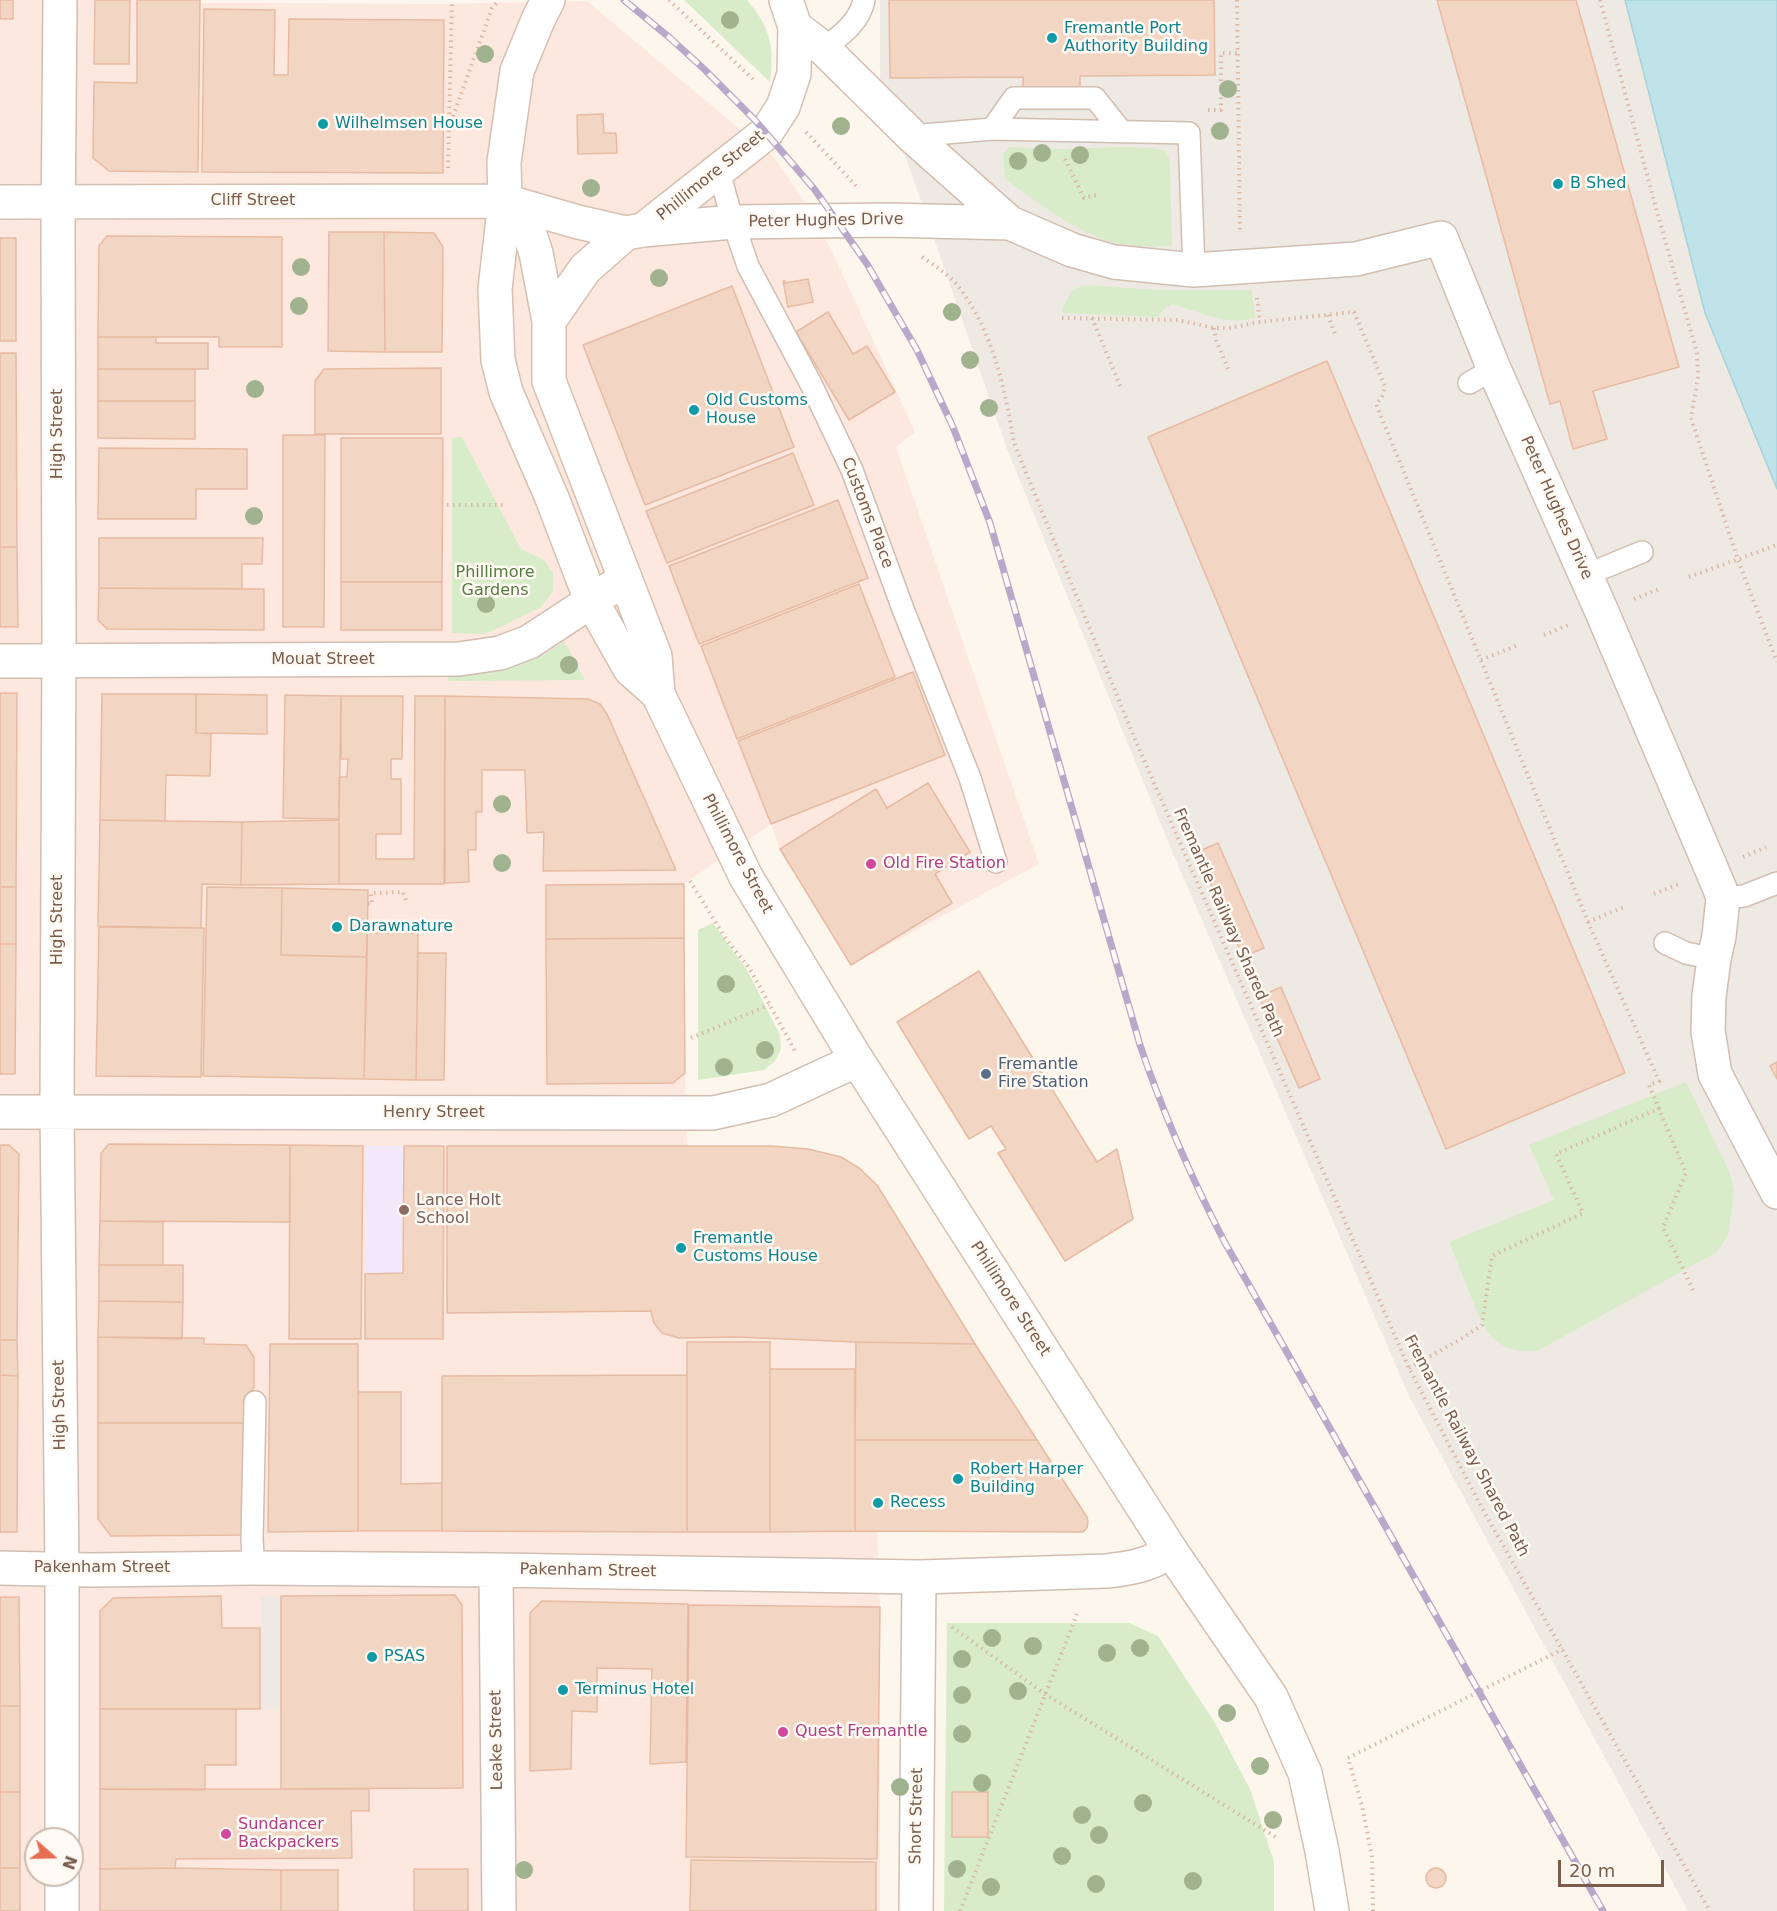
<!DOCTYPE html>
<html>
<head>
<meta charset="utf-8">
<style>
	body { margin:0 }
	#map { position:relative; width:1777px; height:1911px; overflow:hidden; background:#fdf6ec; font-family:"DejaVu Sans",sans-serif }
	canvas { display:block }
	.north { position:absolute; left:24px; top:1827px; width:60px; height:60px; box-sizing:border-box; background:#fffaf3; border:2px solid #cabbb1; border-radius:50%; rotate:110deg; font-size:16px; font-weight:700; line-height:24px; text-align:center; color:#7a5c4d }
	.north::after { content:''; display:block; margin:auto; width:21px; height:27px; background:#e76f51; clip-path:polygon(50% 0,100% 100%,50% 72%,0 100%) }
	.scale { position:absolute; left:1558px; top:1860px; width:106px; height:27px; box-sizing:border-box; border:3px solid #7a5c4d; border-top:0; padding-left:8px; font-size:18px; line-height:21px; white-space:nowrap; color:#7a5c4d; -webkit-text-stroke:4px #fffaf3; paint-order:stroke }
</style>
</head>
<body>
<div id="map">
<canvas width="1777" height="1911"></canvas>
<div class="north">N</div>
<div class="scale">20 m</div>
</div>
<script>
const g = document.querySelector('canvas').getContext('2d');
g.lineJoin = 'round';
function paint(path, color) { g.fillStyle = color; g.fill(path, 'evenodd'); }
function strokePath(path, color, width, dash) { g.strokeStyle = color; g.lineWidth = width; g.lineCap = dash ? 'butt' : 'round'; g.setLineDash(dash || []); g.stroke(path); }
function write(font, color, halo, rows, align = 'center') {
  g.font = font + ' "DejaVu Sans",sans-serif'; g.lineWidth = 5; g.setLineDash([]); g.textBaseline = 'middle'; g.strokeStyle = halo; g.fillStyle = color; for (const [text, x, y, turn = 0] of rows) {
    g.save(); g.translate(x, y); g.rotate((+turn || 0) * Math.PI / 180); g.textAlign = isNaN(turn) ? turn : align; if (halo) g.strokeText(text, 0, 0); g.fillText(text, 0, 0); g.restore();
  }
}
const commercial = new Path2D(`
	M0,0h201v3l243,1 143,-3 187,157 21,29 36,62 84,183 -19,15 143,417 -188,101 -71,-116 -9,-25 -87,60 1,189 2,73 121,3 33,8 18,11 18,17 211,337 -1,6 -4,4 -206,-1 3,76v304h-880zM36,1839h36v36h-36z`);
const industrial = new Path2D(`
	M880,0h745l80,313 72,176v1422h-89l-278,-513 -239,-549 -164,-400 -127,-366z
	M261,1596h20v113h-21z`);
const education = new Path2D(`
	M366,1146h78l-1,193h-78z`);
const green = new Path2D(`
	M684,0h63c23,27 28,47 23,82z
	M1010,147c17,1 34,2 51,2 19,0 90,-5 103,2 4,3 5,7 6,12l2,83c-15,0 -31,1 -46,-1 -45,-7 -85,-41 -121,-66l-2,-25z
	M1083,285l76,5h93l3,28c-28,8 -55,-6 -83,-14l-8,5 -6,8 -94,-4 -2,-3 9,-18z
	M462,437l59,112 23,11 9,13v18l-12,16 -42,21 -16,6 -31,-1v-195z
	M564,641l21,39 -137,1 -1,-9 80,-13 16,-4z
	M713,923l34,47 33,65 1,14 -6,12 -11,9 -66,10v-150z
	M1686,1082l44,91 4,20 -6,42 -11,17 -180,99c-44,3 -53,-21 -67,-57 -7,-17 -14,-35 -21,-52l105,-42 -25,-55z
	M947,1623h182l29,13 57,87 35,66 24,73v49h-330z`);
const water = new Path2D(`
	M1625,0h152v489l-72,-176z`);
const building = new Path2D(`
	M0,0h13v19h-13z
	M95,0h35l-1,64h-35z
	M137,0h63l-2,172 -89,-1 -16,-13 1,-76 43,1z
	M889,0h325l1,75 -135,1v19l-57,1v-19l-133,1z
	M1437,0h139l103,367 -86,24 14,48 -34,10 -13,-48 -10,3z
	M204,9l71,1 -1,65h14l1,-56 155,1 -1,153 -241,-1z
	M603,114l1,19h12l1,20 -39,1 -1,-39z
	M329,232h55l1,120 -57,-1z
	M384,232l50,1 9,14 -1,105h-57z
	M107,236l175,1v110h-63v-10h-121l1,-91z
	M0,238h16v103h-16z
	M808,279l5,23 -25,5 -5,-26h2v2z
	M732,286l62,161 -149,58 -62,-160z
	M828,312l25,42 14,-8 28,46 -46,28 -53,-88z
	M98,337h58v6h52v26h-110z
	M0,353h16l1,194h-17z
	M1327,361l298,712 -179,76 -298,-712z
	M441,368v66h-126v-53l9,-12z
	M98,369h97v32h-97z
	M98,401h97v38l-97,-1z
	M283,435h42l-1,192h-41z
	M341,438h102l-1,144h-101z
	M99,448l148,1v40h-51v30h-98z
	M793,453l21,52 -147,58 -21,-52z
	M838,500l30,78 -169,66 -30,-78z
	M99,538h164l-1,26h-20v25l-143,-1z
	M0,547h17l1,80h-18z
	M341,582h101v48h-101z
	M859,584l36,93 -158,62 -36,-93z
	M99,588l165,1v41l-157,-1 -9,-9z
	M913,672l32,83 -174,69 -33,-83z
	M0,693h17l-1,194h-16z
	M102,694h94v39l15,1 -1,42 -44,-1 -1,46 -65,-1z
	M196,694l71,1v39l-71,-1z
	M285,695l56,1 -2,123 -56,-1z
	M341,696h62l-1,63h-11v20h10v55h-25v25h38l1,-163h30l-1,188h-105v-107h8l1,-18h-7z
	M445,696l143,3 12,5 7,10 69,156 -133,1 1,-39 -17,1 -2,-63h-43v42h-6v38h-8l1,32 -24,1z
	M928,783l42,69 -35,22 17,29 -101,62 -71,-116 96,-60 11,19z
	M100,820l142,2 -1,63 -39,-1 -1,44 -103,-2z
	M339,820v64l-98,1 1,-63z
	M1218,843l46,105 -21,9 -46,-105z
	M684,884v54l-138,1v-54z
	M0,887h16v57h-16z
	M207,887l75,1 -1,67 86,2 -3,122 -161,-3z
	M282,888l86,2 -1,67 -86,-2z
	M99,927l105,1 -3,149 -105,-1z
	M367,933h51l-2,147 -52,-1z
	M684,938l1,135 -12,10 -126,1 -1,-145z
	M0,944h16l-1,130h-15z
	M418,953h28l-2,127h-28z
	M979,971l118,191 20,-13 16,70 -68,42 -67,-108 8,-4 -15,-23 -22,13 -72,-117z
	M1281,987l39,92 -21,9 -40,-91z
	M1777,1062v17l-7,-13z
	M109,1144l181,1v77l-190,-1 1,-68z
	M0,1145h9l10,9 -2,186h-17z
	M290,1145l73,1 -2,193h-72z
	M404,1146h40l-1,193h-78v-65l38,-1z
	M447,1146h324l37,3 33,8 18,11 18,17 98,159 -119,-2 -119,-5 -58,1 -17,-5 -8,-10 -3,-12 -204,2z
	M100,1221l63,1v43h-64z
	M99,1265h84v37l-84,-1z
	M99,1301l84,1 -1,37 -84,-2z
	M98,1337l106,1v6l42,1 8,12v31l-9,8v27h-147z
	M0,1340h17l1,36 -18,-1z
	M687,1342h83v190h-83z
	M856,1342l119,2 62,96h-182z
	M270,1344h88v187l-90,1z
	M770,1369h85v162l-85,1z
	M0,1375l18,1 -1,156h-17z
	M687,1375v157l-245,-1v-155z
	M358,1392h43v92l41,-1v48h-84z
	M98,1423h147l1,112 -135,1 -13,-17z
	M855,1440h182l50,77 1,5 -1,6 -4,4h-4l-224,-1z
	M455,1595l7,10 1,183 -182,1v-193z
	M221,1596l1,32h38v81h-160v-98l13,-13z
	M0,1597h19l1,109h-20z
	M542,1601l146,3 -2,158 -36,2 2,-95 -55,-1v44l-25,-1 -1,58 -41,2v-158z
	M689,1605l191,2 -3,252 -191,-2z
	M0,1706h20v86h-20z
	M100,1709h136v56h-31v25l-105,-1z
	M100,1789h269v22h-18l1,47 -176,1 -1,9 -75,1z
	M0,1792h20v76h-20z
	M952,1792h36v45h-36z
	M691,1860l185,2v49h-186z
	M0,1868h20v43h-20z
	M175,1868l106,2v41h-181v-42z
	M1426 1878a10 10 0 1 1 20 0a10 10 0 1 1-20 0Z
	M414,1869h54v42h-54z
	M281,1870h57v41h-57z`);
const path = new Path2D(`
	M669,0l85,80
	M1237,0l3,233
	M1600,0l56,208 41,145 1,24 -7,41 47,142 39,102
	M1208,110h13v-57h16
	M451,122l41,-114 7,-8
	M806,132l50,54
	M1065,159l19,39 16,-4
	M448,168l4,-168
	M922,257c15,10 29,19 39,33 33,44 44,101 53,153l120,294 275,631 73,140 228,403
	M1257,298l3,24
	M1328,315l7,19
	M1062,318l116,2 36,8h15l31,-6 94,-10 31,74 -3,11 -6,7 212,518 71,159 -10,4 37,88 -23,54 30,63
	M1092,318l29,70
	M1214,328l2,12 13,31
	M447,505h59
	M1689,577l88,-32
	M1634,599l25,-10
	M1544,635l27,-11
	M1481,660l37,-15
	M1743,857l23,-10
	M690,881l36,58 24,30 45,82
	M1654,894l27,-11
	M368,904h4l-1,-11 32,-1 3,8
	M1588,922l36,-15
	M691,1038l78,-33
	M1409,1368l52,-29 21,-14 10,-69 91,-43 -27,-59 104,-46
	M952,1627l93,67 234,145
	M960,1911l117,-297
	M1373,1911l-1,-54 -10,-51 -14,-48 215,-109`);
const lane = new Path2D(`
	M824,49c16,-13 36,-27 40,-49
	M992,129l22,-31h81l27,34
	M912,136l80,-7 197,4 5,137
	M719,172l14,50 15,44 63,118 41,86 51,139 67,169 26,84
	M1469,383l25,-14
	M1586,575l56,-23
	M1723,898l21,-2 33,-13
	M1665,943l21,10 28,6
	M254,1568l-2,-28 3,-138`);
const street = new Path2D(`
	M60,0l-2,230 1,406 -2,476 5,456v271
	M795,27l29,22 88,87 98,87 62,27 42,12 80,8 162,-11 85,-21 53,131 108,243 118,277 3,9 -4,38 -5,23 -5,37 -1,35 7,43 62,118
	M643,230l90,-8 155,-2 122,3
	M0,661l459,-2 41,-6 29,-11 96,-63
	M0,1112l713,1 58,-13 86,-40
	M0,1568l91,2 163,-2 242,2 423,7 188,-6c26,-3 42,-6 64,-20
	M496,1570l3,341
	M62,1911v-36
	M916,1911l3,-334`);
const secondary = new Path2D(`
	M548,0l-10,20 -21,51 -13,91 1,39 -10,88 3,71 8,32 46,106 39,102 39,69 28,25
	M505,201l25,34 6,18 13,68v60l106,275 3,38 88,183 111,183 314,491 100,146 34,76 17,78 10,60
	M0,202l505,-1 73,21 48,11 17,-3 123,-97 17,-26 11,-33 1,-47 -9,-27
	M549,321l36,-52 41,-36`);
const rail = new Path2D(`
	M624,0l46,38 34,31 50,50 61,71 52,74 50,86 36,77 37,96 150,522c23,68 51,132 84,196l379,670`);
const trees = [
	[730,20],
	[485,54],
	[1228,89],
	[841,126],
	[1220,131],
	[1042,153],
	[1080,155],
	[1018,161],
	[591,188],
	[301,267],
	[659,278],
	[299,306],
	[952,312],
	[970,360],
	[255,389],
	[989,408],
	[254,516],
	[486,604],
	[569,665],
	[502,804],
	[502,863],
	[726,984],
	[765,1050],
	[724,1067],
	[992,1638],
	[1033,1646],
	[1140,1648],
	[1107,1653],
	[962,1659],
	[1018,1691],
	[962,1695],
	[1227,1713],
	[962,1734],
	[1260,1766],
	[982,1783],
	[900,1787],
	[1143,1803],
	[1082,1815],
	[1273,1820],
	[1099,1835],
	[1062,1856],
	[957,1869],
	[524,1870],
	[1193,1881],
	[1096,1884],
	[991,1887]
];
const markers = [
	[1052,38,6,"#0f9aa8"],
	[323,124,6,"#0f9aa8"],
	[1558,184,6,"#0f9aa8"],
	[694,410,6,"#0f9aa8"],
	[871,864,6,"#d1479c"],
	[337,927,6,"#0f9aa8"],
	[986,1074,6,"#5c6f8a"],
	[404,1210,6,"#8d6e63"],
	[681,1248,6,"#0f9aa8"],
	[958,1479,6,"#0f9aa8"],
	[878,1503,6,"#0f9aa8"],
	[372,1657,6,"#0f9aa8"],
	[563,1690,6,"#0f9aa8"],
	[783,1732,6,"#d1479c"],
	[226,1834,6,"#d1479c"]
];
const cultureNames = [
	["Fremantle Port",1064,29],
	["Authority Building",1064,47],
	["Wilhelmsen House",335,124],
	["B Shed",1570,184],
	["Old Customs",706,401],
	["House",706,419],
	["Darawnature",349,927],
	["Fremantle",693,1239],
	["Customs House",693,1257],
	["Robert Harper",970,1470],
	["Building",970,1488],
	["Recess",890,1503],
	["PSAS",384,1657],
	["Terminus Hotel",575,1690]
];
const streetNames = [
	["Phillimore Street",711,176,-39],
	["Cliff Street",253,201],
	["Peter Hughes Drive",826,221,-1],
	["High Street",58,434,-90],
	["Peter Hughes Drive",1556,508,66],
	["Customs Place",867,513,69],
	["Mouat Street",323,660],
	["Phillimore Street",737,854,62],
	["High Street",58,920,-90],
	["Fremantle Railway Shared Path",1228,923,66],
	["Henry Street",434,1113],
	["Phillimore Street",1010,1299,57],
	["High Street",60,1405,-91],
	["Fremantle Railway Shared Path",1466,1446,62],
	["Pakenham Street",102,1568],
	["Pakenham Street",588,1571,1],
	["Leake Street",497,1740,-91],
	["Short Street",917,1816,-89]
];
const parkNames = [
	["Phillimore",495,573],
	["Gardens",495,591]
];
const hotelNames = [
	["Old Fire Station",883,864],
	["Quest Fremantle",795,1732],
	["Sundancer",238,1825],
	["Backpackers",238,1843]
];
const serviceNames = [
	["Fremantle",998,1065],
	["Fire Station",998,1083]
];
const educationNames = [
	["Lance Holt",416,1201],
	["School",416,1219]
];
paint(commercial, '#fde8e0');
paint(industrial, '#efe9e4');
paint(education, '#f3e8fa');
paint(green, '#d8ecc9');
paint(water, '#bfe3e8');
strokePath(water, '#a5d3da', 1.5);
paint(building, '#f3d5c3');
strokePath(building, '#e6bba3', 1.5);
strokePath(lane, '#d1beb0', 24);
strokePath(street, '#d1beb0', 36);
strokePath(secondary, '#d6c0b0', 36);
strokePath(path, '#d9b8a5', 4, [1.5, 4.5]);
strokePath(lane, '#fff', 21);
strokePath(street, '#fff', 33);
strokePath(secondary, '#fff', 33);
strokePath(rail, '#b9a8c9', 7);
strokePath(rail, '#fffaf3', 4.5, [14]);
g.fillStyle = '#a0b28e';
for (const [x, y] of trees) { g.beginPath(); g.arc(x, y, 9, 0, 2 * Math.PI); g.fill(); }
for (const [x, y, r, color] of markers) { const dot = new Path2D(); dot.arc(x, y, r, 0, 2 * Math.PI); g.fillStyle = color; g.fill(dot); strokePath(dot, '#fffaf3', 2); }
write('16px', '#0d838f', '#fffaf3', cultureNames, 'left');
write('16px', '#7a5c4d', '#fffaf3', streetNames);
write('16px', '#537a41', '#fffaf3', parkNames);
write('16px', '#b23c85', '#fffaf3', hotelNames, 'left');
write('16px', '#4e5e75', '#fffaf3', serviceNames, 'left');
write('16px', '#785e54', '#fffaf3', educationNames, 'left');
</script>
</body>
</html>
